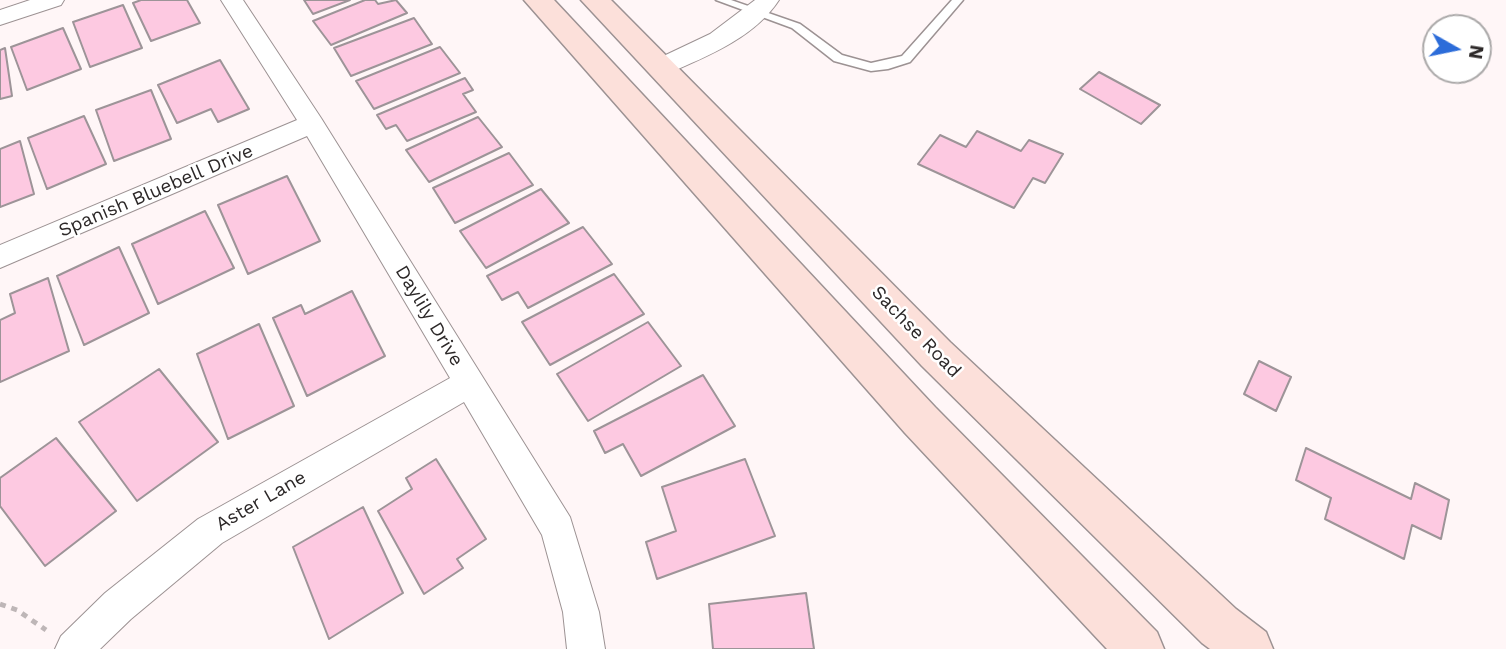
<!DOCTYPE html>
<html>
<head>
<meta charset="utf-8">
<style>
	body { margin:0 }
	#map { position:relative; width:1506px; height:649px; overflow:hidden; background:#fff6f7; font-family:"Work Sans",sans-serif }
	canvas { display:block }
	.north { position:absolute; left:1422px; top:14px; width:70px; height:70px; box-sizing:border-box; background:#fff; border:2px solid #aba9a9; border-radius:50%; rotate:99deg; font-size:19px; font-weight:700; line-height:28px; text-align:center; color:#2c2828 }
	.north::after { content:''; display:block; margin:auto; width:24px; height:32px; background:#2c6cd9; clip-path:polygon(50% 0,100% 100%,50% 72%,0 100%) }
</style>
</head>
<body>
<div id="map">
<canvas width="1506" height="649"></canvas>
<div class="north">N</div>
</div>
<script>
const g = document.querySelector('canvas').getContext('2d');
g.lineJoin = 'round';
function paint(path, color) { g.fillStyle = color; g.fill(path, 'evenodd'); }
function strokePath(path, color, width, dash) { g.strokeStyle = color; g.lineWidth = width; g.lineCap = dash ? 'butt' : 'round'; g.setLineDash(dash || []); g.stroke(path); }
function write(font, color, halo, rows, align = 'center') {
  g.font = font + ' "Work Sans",sans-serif'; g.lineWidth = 5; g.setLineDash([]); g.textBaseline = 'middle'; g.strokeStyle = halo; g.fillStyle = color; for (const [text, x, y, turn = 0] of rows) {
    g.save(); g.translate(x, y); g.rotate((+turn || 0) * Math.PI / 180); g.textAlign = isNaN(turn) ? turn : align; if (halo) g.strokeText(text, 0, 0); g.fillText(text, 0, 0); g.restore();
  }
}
const building = new Path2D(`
	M141,0h46l13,23 -49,18 -18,-38z
	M304,0h46l-37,14z
	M365,0h10l3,4 18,-4 11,13 -76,32 -18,-24z
	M123,5l19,43 -52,19 -17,-45z
	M414,18l18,26 -81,32 -17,-28z
	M63,28l18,41 -54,21 -16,-43z
	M440,47l20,26 -86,36 -18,-28z
	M5,48l7,48 -12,3v-49z
	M220,60l29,49 -31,13 -7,-13 -34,14 -19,-38z
	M1099,72l61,33 -19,19 -61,-35z
	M465,78l8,12 -10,4 13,18 -69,29 -11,-16 -10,4 -9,-14z
	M151,90l20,49 -57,22 -18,-51z
	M84,116l22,48 -59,25 -19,-51z
	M478,117l24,30 -73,35 -23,-32z
	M977,131l44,20 8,-11 34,14 -18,29 -12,-5 -19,30 -96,-44 22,-29 26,12z
	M20,141l14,53 -34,13v-58z
	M509,153l24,32 -78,38 -22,-35z
	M287,176l33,65 -72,33 -30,-69z
	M541,189l28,34 -83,45 -26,-37z
	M205,211l29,57 -76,36 -26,-60z
	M583,227l29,37 -84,44 -10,-16 -16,8 -15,-24z
	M119,247l30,66 -65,32 -27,-69z
	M614,274l30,40 -94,51 -28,-43z
	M48,278l21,73 -69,31v-62l15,-7 -5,-19z
	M352,291l33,65 -78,40 -34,-78 28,-13 4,9z
	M648,322l33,44 -93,55 -31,-47z
	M259,324l35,82 -66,33 -31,-85z
	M1259,361l32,16 -15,34 -32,-17z
	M159,369l59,73 -81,59 -58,-79z
	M703,375l32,51 -94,50 -18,-32 -18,9 -11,-22z
	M56,438l60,73 -71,55 -45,-60v-28z
	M1306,448l105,51 4,-16 34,17 -8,39 -29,-14 -8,34 -79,-40 6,-21 -35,-18z
	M436,459l50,80 -29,20 6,9 -39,26 -46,-83 34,-22 -6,-11z
	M745,459l30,77 -118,43 -11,-37 30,-11 -14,-44z
	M363,507l40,86 -74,46 -36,-92z
	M806,593l8,56h-101l-4,-45z`);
const path = new Path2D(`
	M0,604l17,6 29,20`);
const service = new Path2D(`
	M716,0h15l69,24 42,31 29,8 31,-7 50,-56h11l-53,62 -22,7 -17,2 -37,-10 -42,-33z`);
const minor = new Path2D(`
	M30,0h34l-3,5 -61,20v-15z
	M221,0h22l78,118 249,399 29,95 6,37h-38l-4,-37 -21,-77 -78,-133 -242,141 -91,76 -31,30h-45l6,-13 44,-43 93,-74 252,-141 -143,-242 -307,132v-23l297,-125z
	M755,0h24c-24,37 -71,56 -110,73l-8,2 -8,-2 -4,-6 4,-6 57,-27z`);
const secondary = new Path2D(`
	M524,0h30l381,407 222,225 7,17h-57l-202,-216z
	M581,0h30l339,342 286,267 30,23 7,17h-63l-8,-6 -280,-277z`);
const streetNames = [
	["Spanish Bluebell Drive",156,191,-23],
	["Daylily Drive",429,316,59],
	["Sachse Road",916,332,46],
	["Aster Lane",261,501,-30]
];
paint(building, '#fdc9e1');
strokePath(building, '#9d9498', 2);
strokePath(service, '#9c9293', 3);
strokePath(minor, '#9c9293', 2);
strokePath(secondary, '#9c9293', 3);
strokePath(path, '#beb6b7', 5, [6, 6]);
paint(service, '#fff');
paint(minor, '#fff');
paint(secondary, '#fce0da');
write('19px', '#2c2828', '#fff', streetNames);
</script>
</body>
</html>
